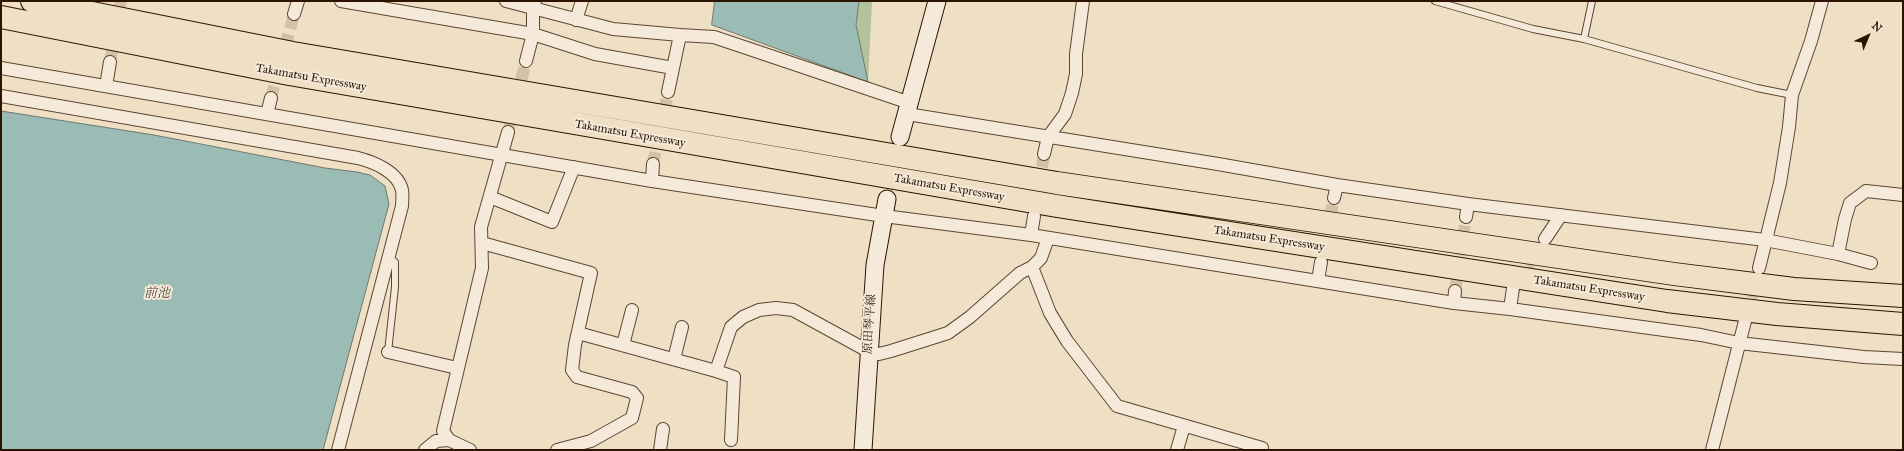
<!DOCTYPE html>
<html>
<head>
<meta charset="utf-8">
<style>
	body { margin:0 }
	#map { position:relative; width:1904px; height:451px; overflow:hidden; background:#efdfc4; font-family:"IM FELL Great Primer",serif }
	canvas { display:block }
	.frame { position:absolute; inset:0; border:2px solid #2c1300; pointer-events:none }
	.north { position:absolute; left:1848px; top:16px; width:40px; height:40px; -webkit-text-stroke:3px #f5ead9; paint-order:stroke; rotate:44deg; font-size:11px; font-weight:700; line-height:16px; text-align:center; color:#2c1300 }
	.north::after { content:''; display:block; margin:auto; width:14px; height:18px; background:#2c1300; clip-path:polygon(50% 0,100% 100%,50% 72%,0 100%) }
</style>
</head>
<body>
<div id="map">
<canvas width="1904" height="451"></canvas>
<div class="frame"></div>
<div class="north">N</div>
</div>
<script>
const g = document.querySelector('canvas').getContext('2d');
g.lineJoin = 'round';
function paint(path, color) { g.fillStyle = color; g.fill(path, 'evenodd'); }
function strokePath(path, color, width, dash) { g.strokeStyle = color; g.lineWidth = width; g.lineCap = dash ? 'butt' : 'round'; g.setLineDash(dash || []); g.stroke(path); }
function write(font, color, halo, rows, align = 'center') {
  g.font = font + ' "IM FELL Great Primer","Noto Serif JP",serif'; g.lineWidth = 4; g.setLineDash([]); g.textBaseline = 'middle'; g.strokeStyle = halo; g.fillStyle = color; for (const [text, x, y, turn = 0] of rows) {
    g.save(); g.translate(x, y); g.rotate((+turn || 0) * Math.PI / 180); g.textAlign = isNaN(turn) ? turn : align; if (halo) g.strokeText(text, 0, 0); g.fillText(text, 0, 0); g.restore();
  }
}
const green = new Path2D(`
	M859,1h13l-4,81 -12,-57z`);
const water = new Path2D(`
	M715,1h144l-3,24 12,57 -156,-57z
	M1,111l153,24 171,33 32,4 13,3 15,11 4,18 -66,246h-322z`);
const streetTunnel = new Path2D(`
	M110,62l11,-61
	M271,98l23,-84
	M508,132l18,-71
	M653,164l15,-72
	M1039,185l5,-31
	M1323,252l11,-54
	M1517,281l21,-31
	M1455,291l11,-74
	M1746,315l10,-36`);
const lane = new Path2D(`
	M1435,1l98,28 51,10 173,49 35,7
	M1584,39l8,-38
	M388,352l7,-65v-25l-7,-5`);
const street = new Path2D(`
	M341,1l192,33 62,20 78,14
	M506,1l107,28 67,6
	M294,14l4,-13
	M576,20l6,-19
	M526,61l7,-27v-26l2,-7
	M1,68l651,113 232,35 147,19 423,68 56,6 191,26 38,8 125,14 39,2
	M106,86l4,-24
	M668,92l12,-57 34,2 196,66
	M1,96l357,62c16,4 40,14 44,32 1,5 0,12 0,16l-64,244
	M267,114l4,-16
	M907,114l311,50 119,21 131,19 297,36 73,14 7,-35 5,-16 16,-12 37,4
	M1044,154l4,-17 17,-23 7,-21 4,-19v-20l7,-53
	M652,181l1,-17
	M490,197l62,25 22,-55
	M1334,198l3,-13
	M1466,217l2,-13
	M1031,235l3,-19
	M1545,239l16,-24
	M482,243l109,30 -16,72 -3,25 5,7 55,15 5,6 -5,20 -41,23 -34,9
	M1838,254l33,9
	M1032,267l18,46 17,28 50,65 145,42v2
	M1759,268l21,-85 9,-56 3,-32 19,-54 11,-40
	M1318,281l3,-19
	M1454,303l1,-12
	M1510,309l3,-21
	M578,333l138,38 15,-44 12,-10 16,-7 17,-2 17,2 75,41 11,3 12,-3 57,-18 22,-16 50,-44 12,-6 9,-9 7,-20
	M623,345l9,-35
	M388,352l69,16
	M674,359l8,-32
	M716,371l18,6 -3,63
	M425,450l11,-9 13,-1
	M470,450l-21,-10 -6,-9 39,-163 -1,-41 27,-95
	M660,450l3,-21
	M1177,450l7,-24
	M1712,450l33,-129`);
const secondary = new Path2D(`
	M900,137l37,-136
	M863,450l12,-185 12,-66`);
const highway = new Path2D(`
	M32,1l261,52 764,130 617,91 120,15 109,7
	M1,17l288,57 768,132 610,95 110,13 126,10`);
const streetNames = [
	["Takamatsu Expressway",311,78,10],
	["Takamatsu Expressway",630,134,10],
	["Takamatsu Expressway",949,188,10],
	["Takamatsu Expressway",1269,239,9],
	["Takamatsu Expressway",1589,289,9],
	["原田琴平線",870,324,-86]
];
const waterNames = [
	["前池",157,294]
];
paint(green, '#b2c39a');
paint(water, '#9abcb5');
strokePath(water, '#6e786d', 1);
strokePath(streetTunnel, '#d2c0a7', 12, [12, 6]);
strokePath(lane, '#5d4631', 8);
strokePath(street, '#5d4631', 14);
strokePath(secondary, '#2c1300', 19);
strokePath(highway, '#2c1300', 24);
strokePath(lane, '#f5ead9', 6);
strokePath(street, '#f5ead9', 12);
strokePath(secondary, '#f5ead9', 17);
strokePath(highway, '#efdfc4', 22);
write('12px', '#2c1300', '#f5ead9', streetNames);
write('italic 13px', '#524e3f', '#f5ead9', waterNames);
</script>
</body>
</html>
